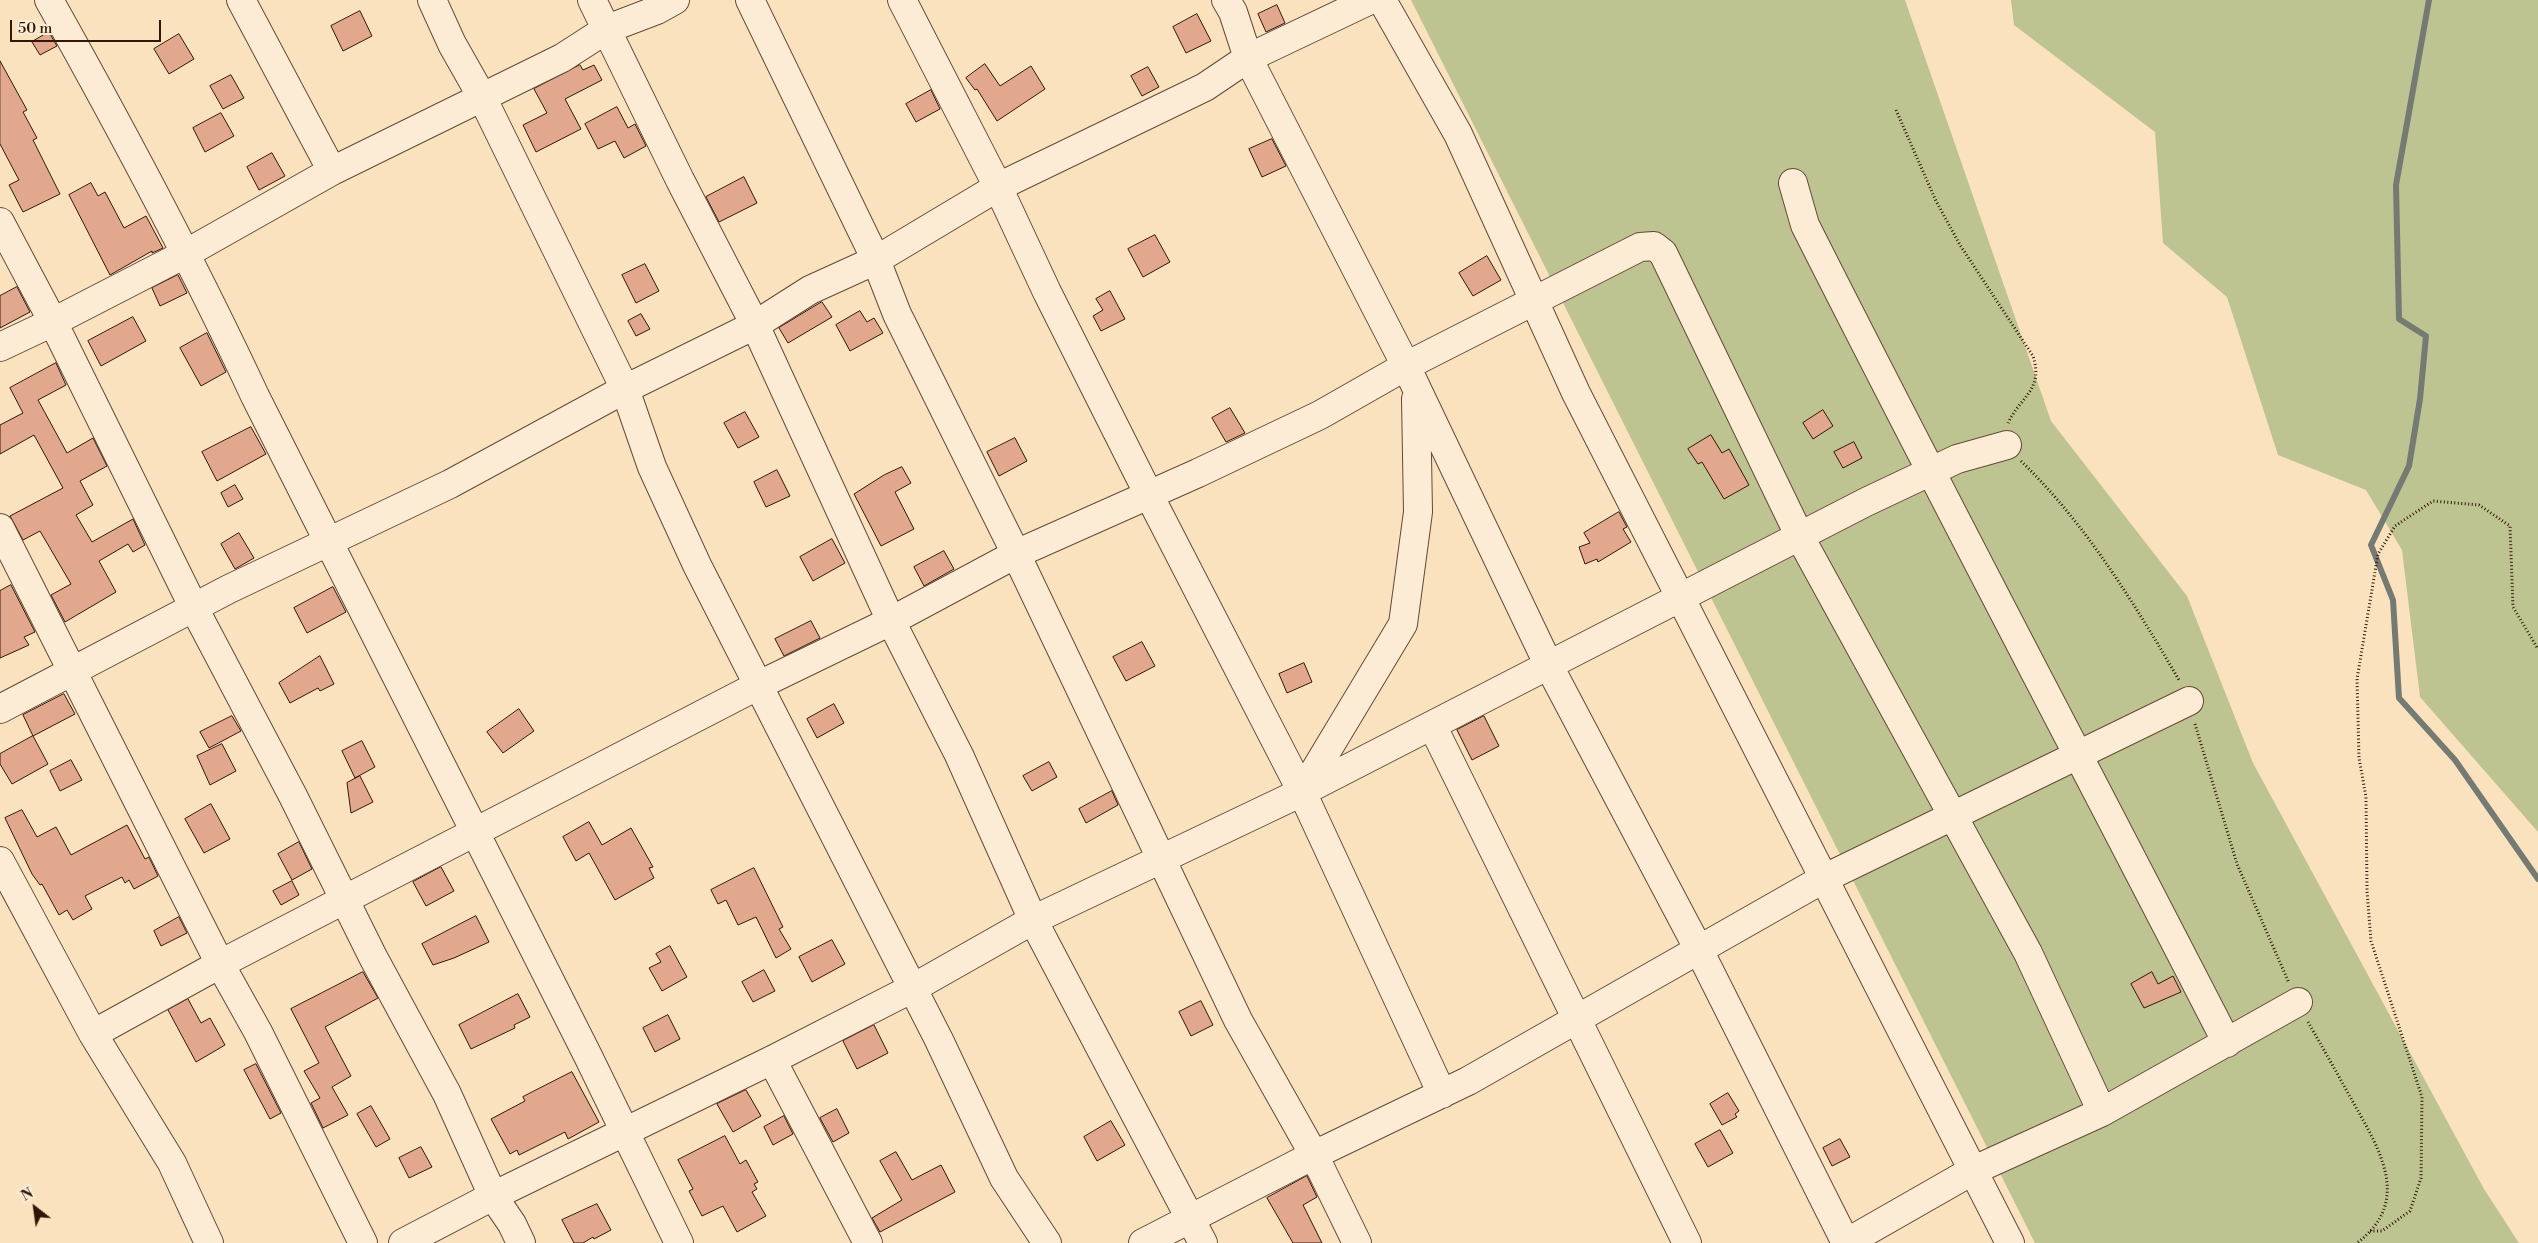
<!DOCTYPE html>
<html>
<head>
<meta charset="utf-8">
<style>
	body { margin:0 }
	#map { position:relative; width:2538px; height:1243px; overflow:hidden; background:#fae2bf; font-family:"Libre Bodoni",serif }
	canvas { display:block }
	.north { position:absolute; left:10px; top:1183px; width:50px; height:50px; -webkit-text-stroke:4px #fcecd5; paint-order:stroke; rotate:330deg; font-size:14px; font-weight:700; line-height:20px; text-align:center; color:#321708 }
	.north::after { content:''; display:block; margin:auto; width:18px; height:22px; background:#321708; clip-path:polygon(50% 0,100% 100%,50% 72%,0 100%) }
	.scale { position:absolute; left:10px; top:20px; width:151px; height:22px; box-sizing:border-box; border:2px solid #321708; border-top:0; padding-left:6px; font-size:15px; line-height:18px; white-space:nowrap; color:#321708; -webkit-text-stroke:4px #fcecd5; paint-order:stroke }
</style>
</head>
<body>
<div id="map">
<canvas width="2538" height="1243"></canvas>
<div class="north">N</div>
<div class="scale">50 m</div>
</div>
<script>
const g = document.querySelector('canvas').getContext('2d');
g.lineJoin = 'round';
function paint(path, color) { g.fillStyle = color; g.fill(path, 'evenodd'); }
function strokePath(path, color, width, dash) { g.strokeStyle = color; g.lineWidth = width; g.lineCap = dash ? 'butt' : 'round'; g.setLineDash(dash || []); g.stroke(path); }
const green = new Path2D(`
	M1411,0h494l146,421 136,175 66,167 231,426 35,54h-484z
	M2011,0h527v832l-118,-135 -18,-147 -36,-60 -88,-35 -51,-158 -64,-54 -8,-111 -141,-107z`);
const stream = new Path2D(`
	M2429,0l-33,185 3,134 27,17 -6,63 -11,67 -38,79 22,55 6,98 56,62 83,119`);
const building = new Path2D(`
	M1277,5l8,18 -19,9 -8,-18z
	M360,11l12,25 -29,15 -12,-25z
	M1197,14l14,27 -25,12 -13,-26z
	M49,32l8,14 -17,9 -8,-13z
	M179,34l15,25 -25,15 -15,-25z
	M0,61l27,49 -4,2 14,26 -4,2 27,54 -37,18 -14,-27 10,-5 -19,-36z
	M985,64l15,22 31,-20 14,23 -48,32 -20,-32 -2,1 -9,-12z
	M580,65l3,5 11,-5 8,15 -37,19 16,30 -45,23 -13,-27 24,-12 -13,-24z
	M1148,67l11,20 -17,9 -11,-20z
	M231,75l13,23 -21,11 -13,-23z
	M931,90l9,19 -24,13 -10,-18z
	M617,107l11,21 7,-4 11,22 -22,12 -9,-17 -17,8 -13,-25z
	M221,113l13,23 -29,16 -12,-24z
	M1272,139l14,27 -24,11 -13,-28z
	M272,153l13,23 -26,14 -12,-23z
	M744,177l13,26 -38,19 -13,-25z
	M91,183l7,13 7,-4 19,36 22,-12 17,32 -11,5v-2l-42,24 -41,-80z
	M1155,235l15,27 -27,15 -15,-28z
	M1487,256l14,24 -28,16 -14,-23z
	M645,264l14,27 -23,12 -14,-28z
	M178,275l9,18 -27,13 -8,-18z
	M17,287l13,25 -30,16v-32z
	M1110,291l15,28 -24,12 -8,-15 10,-6 -7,-11z
	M822,302l10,15 -44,26 -9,-15z
	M860,311l7,11 7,-4 9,15 -33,18 -14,-26z
	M641,314l9,15 -14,7 -8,-15z
	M133,317l13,24 -45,25 -13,-25z
	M207,333l19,39 -25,14 -21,-38z
	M56,363l10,22 -28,15 29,53 26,-15 14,28 -27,15 13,24 -17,10 16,27 41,-23 12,26 -12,7 -5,-8 -29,17 17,31 -51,30 -14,-27 20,-11 -31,-53 -17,9 -13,-24 53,-28 -29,-53 -34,19v-29l23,-12 -13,-25z
	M1230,408l15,25 -19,9 -14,-24z
	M1823,410l10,16 -20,13 -10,-16z
	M745,412l14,25 -21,11 -14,-25z
	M251,427l15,27 -49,27 -15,-29z
	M1711,435l11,18 7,-4 20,36 -25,14 -22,-37 -4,2 -10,-15z
	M1015,438l12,23 -28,15 -12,-24z
	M1854,442l8,16 -19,10 -9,-16z
	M902,467l9,16 -16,9 19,37 -33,17 -27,-52 30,-19z
	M777,470l13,26 -24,11 -12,-25z
	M235,485l8,14 -15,8 -7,-14z
	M1619,512l8,15 -4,2 8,13 -33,20 -1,-3 -12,5 -6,-17 11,-4 -6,-10z
	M239,533l15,25 -19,11 -14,-25z
	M832,539l13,24 -32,18 -13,-24z
	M944,551l10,18 -30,17 -10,-19z
	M11,585l24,47 -11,5 5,8 -29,13v-67z
	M333,587l13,25 -39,21 -13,-25z
	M811,621l9,17 -36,18 -9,-17z
	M1142,642l13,24 -29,15 -13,-24z
	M320,656l14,28 -14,7 -2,-3 -28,15 -11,-20z
	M1304,663l8,19 -25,11 -8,-19z
	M64,694l11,20 -42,22 -10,-21z
	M834,704l10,19 -27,15 -10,-19z
	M519,709l15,22 -31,22 -16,-21z
	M232,716l9,15 -32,17 -9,-16z
	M1484,716l15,30 -27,14 -15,-30z
	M33,736l15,28 -36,20 -12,-20v-10z
	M362,741l13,26 -20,11 -13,-27z
	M222,744l14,27 -26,14 -13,-29z
	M71,760l11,20 -22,11 -10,-20z
	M1049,762l8,15 -25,14 -9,-15z
	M360,776l13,26 -22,11 -4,-30z
	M1112,791l6,14 -32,18 -7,-14z
	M211,804l19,35 -26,14 -19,-34z
	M22,810l15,27 19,-10 15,28 56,-30 18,34 4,-2 9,19 -24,13 -5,-9 -4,3 -3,-6 -37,19 7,13 -19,11 -6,-10 -8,5 -17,-31 -2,1 -8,-11 -27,-56z
	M589,822l13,23 29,-17 22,39 -4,1 5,10 -39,22 -26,-47 -13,8 -13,-24z
	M299,842l13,27 -20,11 -14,-26z
	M441,867l13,24 -28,15 -13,-24z
	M754,868l29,59 -4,2 12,20 -15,9 -20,-41 -18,8 -12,-25 -8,4 -7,-14z
	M292,881l7,14 -18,10 -8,-14z
	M476,916l13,26 -35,16 -21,7 -11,-21z
	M179,917l8,16 -26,13 -7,-15z
	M832,940l13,24 -33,18 -13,-25z
	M670,946l17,31 -25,14 -13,-23 12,-6 -5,-8z
	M764,970l11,21 -22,11 -11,-20z
	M363,972l15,26 -53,29 26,49 -19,11 16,28 -25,13 -12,-25 9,-5 -16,-27 15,-8 -28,-54z
	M2152,972l6,12 15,-8 8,16 -37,16 -13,-24z
	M518,994l12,23 -16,8 1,3 -44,21 -12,-24z
	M188,999l13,24 9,-5 15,27 -29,17 -28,-52z
	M1201,1001l12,24 -22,11 -12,-24z
	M668,1015l12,24 -25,13 -12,-24z
	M874,1025l14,28 -31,16 -14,-28z
	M256,1064l25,49 -11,6 -26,-49z
	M572,1072l27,50 -31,17 -3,-7 -46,23 -2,-5 -7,4 -19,-35 34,-18 -2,-4z
	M746,1090l15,26 -28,16 -16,-28z
	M1728,1093l11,18 -4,3 2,3 -15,8 -12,-21z
	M371,1106l19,33 -14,8 -19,-33z
	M837,1109l12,24 -16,9 -13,-24z
	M784,1116l9,18 -20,11 -9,-18z
	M1111,1121l14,24 -28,16 -13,-24z
	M1720,1130l13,23 -25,14 -13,-23z
	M725,1136l15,28 6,-4 12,22 -4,2 3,5 -5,3 14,24 -29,16 -14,-26 -21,10 -13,-25 4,-2 -15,-29z
	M1840,1139l10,18 -18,9 -9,-18z
	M421,1147l11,20 -23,11 -10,-20z
	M896,1152l16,28 29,-15 14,27 -75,40 -8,-14 30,-18 -22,-39z
	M1307,1176l10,21 -14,8 19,38h-29l-26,-45z
	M597,1204l14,26 -17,9 -1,-2 -10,6h-9l-12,-23z`);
const path = new Path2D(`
	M1896,110l40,91 24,44 73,111c11,34 -13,41 -25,67
	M2021,461c65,63 113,142 158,219
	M2195,724l42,140 52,119
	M2308,1022c15,26 30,53 45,80 26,47 60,99 4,141
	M2370,1231h12l28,-20 11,-33 1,-81 -51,-156 -4,-50 -1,-94 -7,-39 -2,-79 21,-125 17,-28 38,-25 46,4 31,21 3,81 25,42`);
const minor = new Path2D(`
	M49,0c73,130 143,261 206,396l333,660 91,187
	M241,0l91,171
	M432,0l20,44 30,53 143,292 27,78 45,98 242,475 65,138 43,65
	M592,0l88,180 75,145 136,296 68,134 74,165 170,323
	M750,0l126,260 21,54 119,240 222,466 76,135 43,88
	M902,0l96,187 49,105 102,203 153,297 140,302
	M1226,0l7,12 15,46 158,308 143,300 150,284 147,293 126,-72 130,-59 196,-110
	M1382,0l76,134 118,259 434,850
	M1793,183l12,42c138,274 282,545 422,818
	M0,222l53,100 141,286 99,188 80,161 74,137 46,102 19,28 9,19
	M0,347l53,-25 132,-68 147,-83 230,-113 45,-29 50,-19 18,-10
	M0,528l220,436 38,68 105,211
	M0,709l229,-120 221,-105 175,-95 130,-64 55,-35 66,-30 122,-73 207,-100 43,-29 122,-58
	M1433,727l254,516
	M1302,792l564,-290 91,-43 50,-14
	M0,861l93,173 79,129 37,80
	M93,1034l127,-70 539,-279 132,-64 125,-67 182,-81 122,-58 86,-49 234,-119 14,-1 9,7 137,284 228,416 74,159
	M772,1060l96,183
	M403,1243l90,-47 279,-136 141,-72 120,-68 269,-128 101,-168 15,-112 -2,-113
	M1143,1243l171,-88 154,-74 355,-202 366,-178`);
paint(green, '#bec392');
strokePath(stream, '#757a73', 6);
paint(building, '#e1a88e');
strokePath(building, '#321708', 1);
strokePath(minor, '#644a36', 30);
strokePath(path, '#321708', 3, [1, 2.5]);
strokePath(minor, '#fcecd5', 28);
</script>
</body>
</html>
